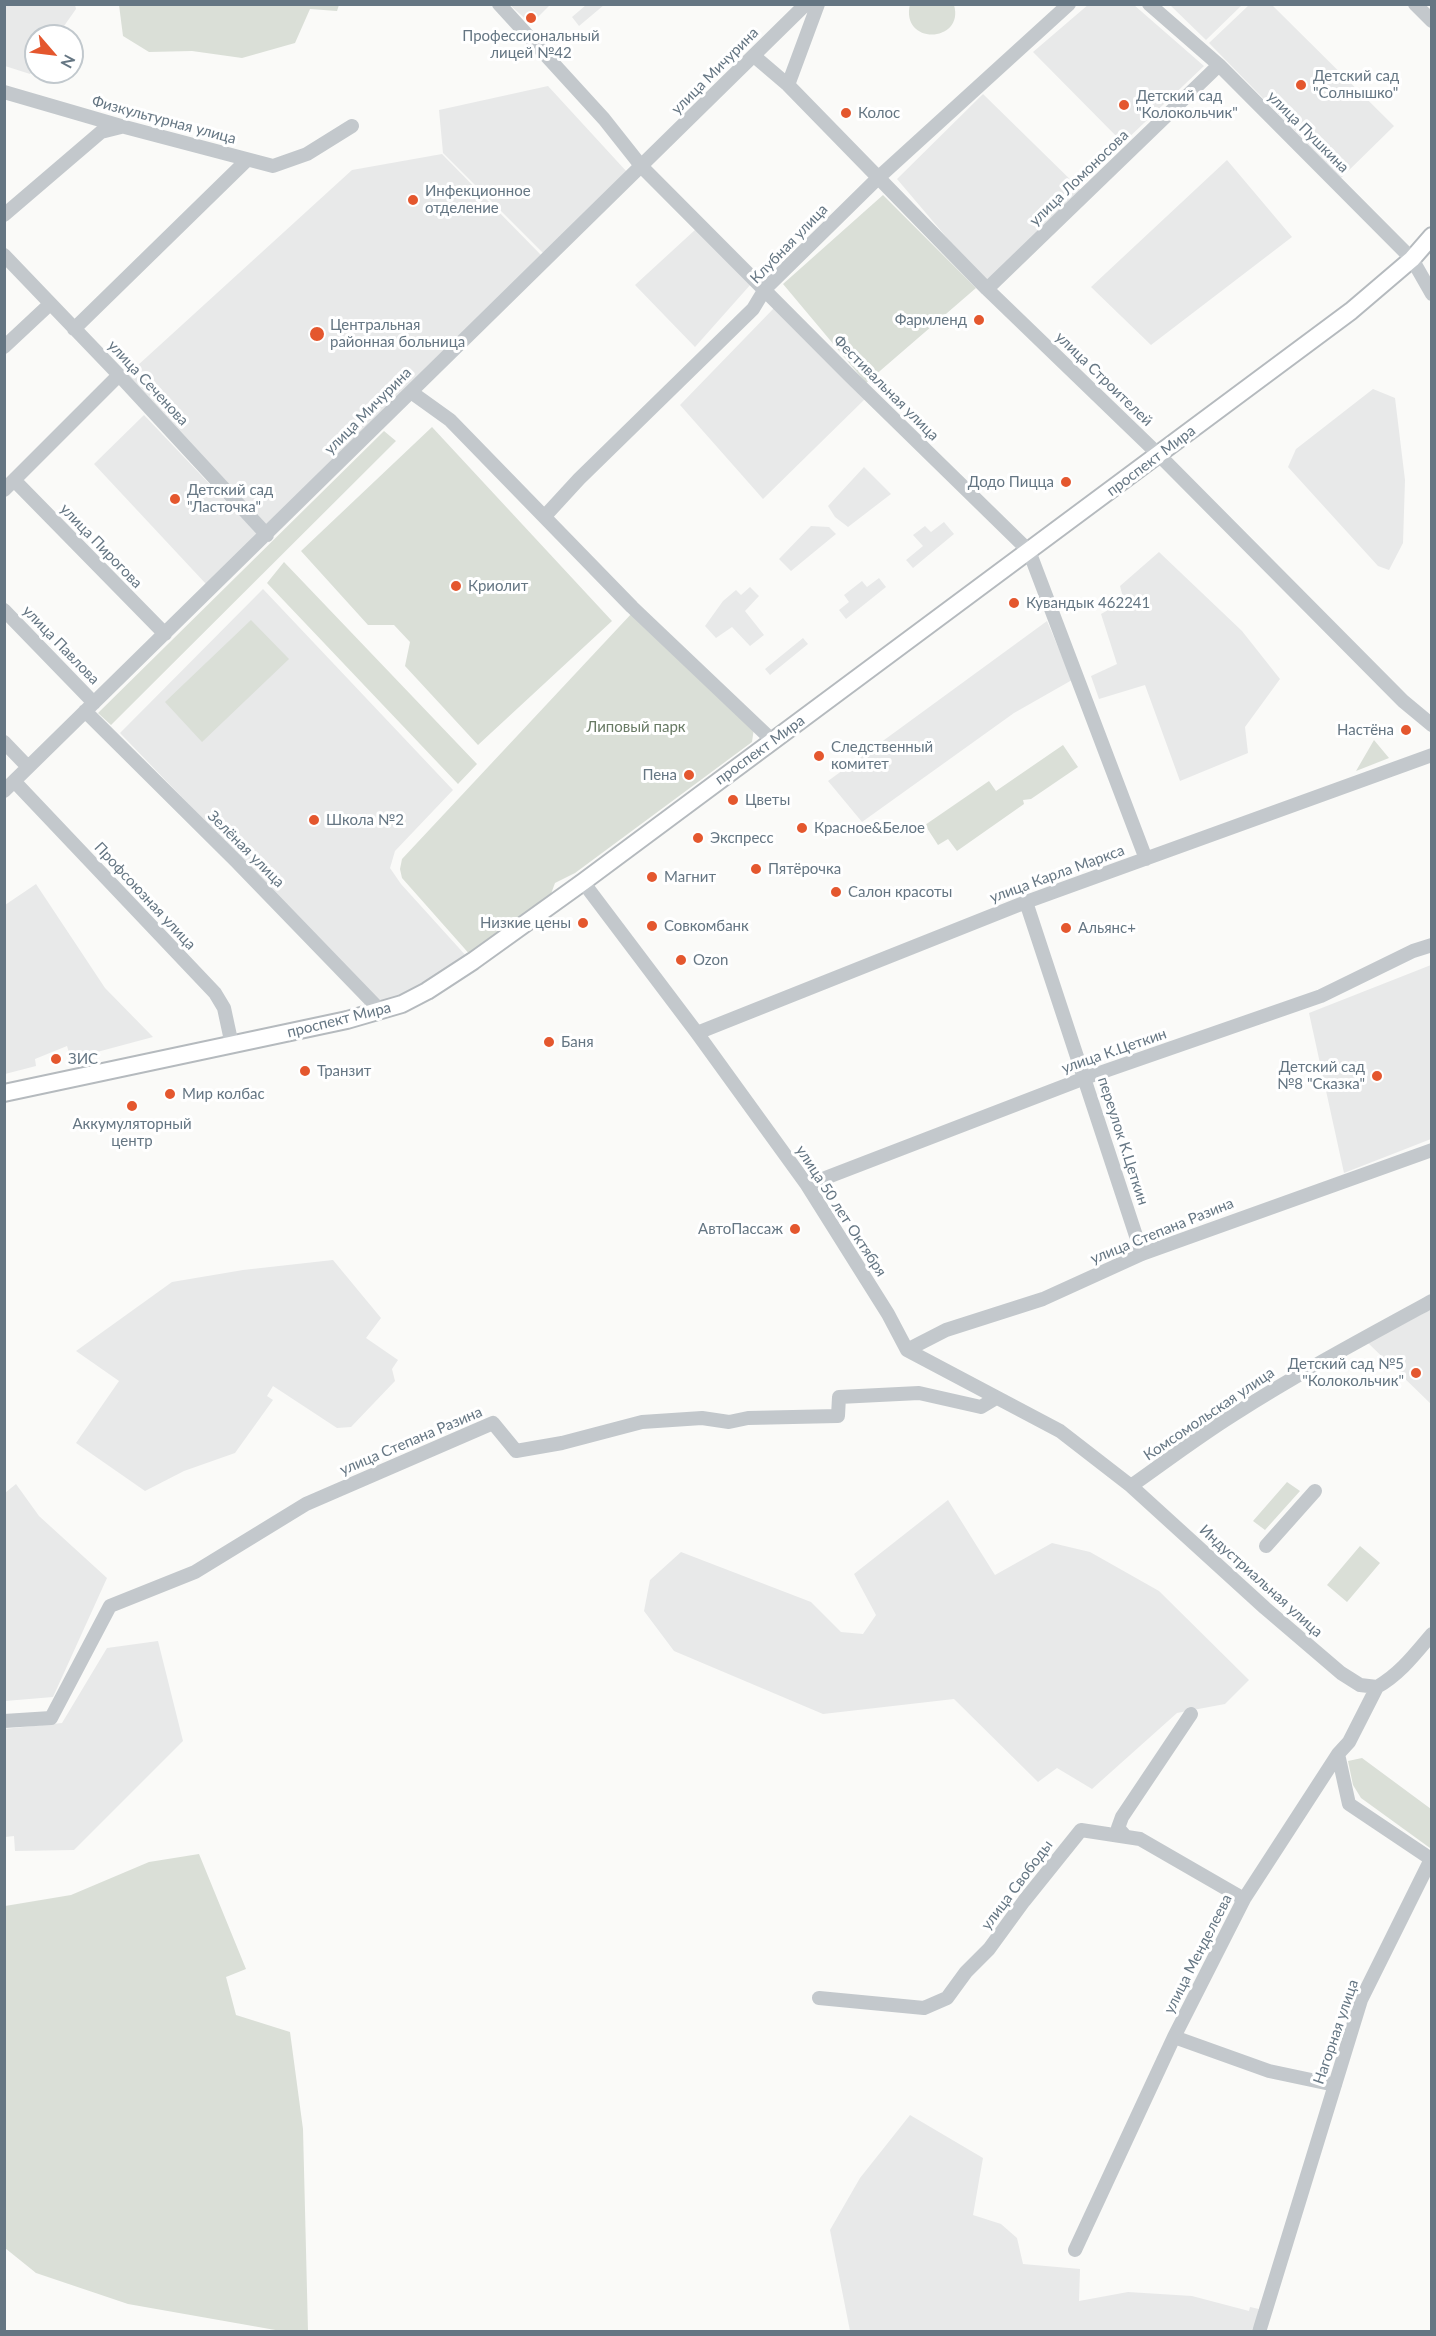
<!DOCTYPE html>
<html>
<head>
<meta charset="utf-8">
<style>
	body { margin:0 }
	#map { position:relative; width:1436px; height:2336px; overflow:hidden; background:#fafaf8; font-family:Lato,sans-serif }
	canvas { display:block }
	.frame { position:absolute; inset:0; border:6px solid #657683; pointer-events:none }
	.north { position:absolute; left:24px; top:24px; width:60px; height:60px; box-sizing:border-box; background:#fff; border:2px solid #c1c8cd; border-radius:50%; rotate:118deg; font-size:16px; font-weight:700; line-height:24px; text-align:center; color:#657683 }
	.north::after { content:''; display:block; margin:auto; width:21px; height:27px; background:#e4572e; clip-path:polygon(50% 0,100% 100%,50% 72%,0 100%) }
</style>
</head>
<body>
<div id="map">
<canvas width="1436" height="2336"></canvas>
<div class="frame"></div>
<div class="north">N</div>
</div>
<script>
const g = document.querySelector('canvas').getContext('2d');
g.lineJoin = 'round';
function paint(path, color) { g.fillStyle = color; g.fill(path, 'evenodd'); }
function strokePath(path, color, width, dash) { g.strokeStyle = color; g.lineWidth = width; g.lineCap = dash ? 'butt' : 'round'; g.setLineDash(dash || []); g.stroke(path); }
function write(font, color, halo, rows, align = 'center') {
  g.font = font + ' Lato,sans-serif'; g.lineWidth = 6; g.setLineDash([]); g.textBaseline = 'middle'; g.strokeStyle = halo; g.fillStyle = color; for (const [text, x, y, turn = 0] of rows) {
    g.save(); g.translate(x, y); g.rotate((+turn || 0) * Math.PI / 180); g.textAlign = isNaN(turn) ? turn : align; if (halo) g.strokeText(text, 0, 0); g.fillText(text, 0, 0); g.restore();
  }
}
const built = new Path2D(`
	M1089,4l45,1 70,61 -81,77 -90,-91z
	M4,5h71l1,4 -19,27h-21v30l-6,8 -25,-8z
	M510,5h40l-19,19z
	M586,5h18l-25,21 -7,-9z
	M1170,5h72l-36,35z
	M1249,5h23l122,121 -53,52 -132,-135z
	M548,86l79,86 -84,81 -100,-100 -4,-43z
	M983,94l100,98 -96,93 -90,-106z
	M442,154l99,101 -274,273 -141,-152 226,-206z
	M1227,160l65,77 -141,108 -60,-58z
	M696,229l55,55 -56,63 -60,-62z
	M775,307l90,92 -102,100 -83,-94z
	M1373,389l22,9 10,82 -2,63 -14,27 -11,-4 -90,-99 8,-18z
	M144,415l113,119 -51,50 -112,-120z
	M864,467l27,27 -43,33 -13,-10 -7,-11z
	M944,522l10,12 -41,34 -7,-8 17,-14 -10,-11 12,-9 6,6z
	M811,526l18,1 7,7 -45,37 -12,-12z
	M1159,552l83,79 38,48 -35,48 3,26 -68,28 -35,-96 -46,14 -8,-23 26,-12 -16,-50 23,-13 -4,-15z
	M879,578l7,9 -40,32 -7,-9 10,-8 -5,-7 18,-14 5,6z
	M750,587l9,9 -14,15 19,24 -14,11 -18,-19 -16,11 -11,-12 18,-25 13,-11 5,5z
	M263,589l190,201 -58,61 -5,17 11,16 67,74 -41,28 -45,19 -262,-272z
	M1047,621l25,59 -58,33 -152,109 -34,-41z
	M803,638l5,6 -38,31 -5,-6z
	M36,884l69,104 48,49 -82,22 -4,-13 -32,13 1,7 -31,8v-169z
	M1431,965v174l-87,34 -35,-160z
	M333,1260l48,58 -15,20 32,22 -6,9 3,12 -44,46 -14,1 -64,-42 -6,10 6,4 -38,53 -51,18 -39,20 -69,-48 43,-62 -43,-30 96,-69 71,-12z
	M1431,1309v95l-63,-61z
	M16,1484l23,32 68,62 -54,119 -48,4v-208z
	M948,1500l47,75 57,-32 38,9 69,39 90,89 -24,24 -48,9 -85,76 -35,-21 -19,14 -84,-83 -131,15 -149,-63 -30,-40 6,-31 31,-28 130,50 30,30 22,2 13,-19 -22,-41z
	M158,1641l25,100 -109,109 -59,1 -1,-15 -9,1 -1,-108 58,-6 45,-75z
	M910,2115l73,43 -10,57 28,9 16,14 6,26 57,5 -1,32 49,-9 64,4 57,15 1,-4 9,2 -3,14 -5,8h-401l-20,-101 30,-52z`);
const green = new Path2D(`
	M910,4l44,1c11,38 -54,41 -44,-1z
	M119,5v-1l220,1 -2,6 -27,-2 -15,34 -53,15 -50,-7 -43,1 -26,-16z
	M883,195l93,93 -110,95 -83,-99z
	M432,427l180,194 -134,124 -73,-79 5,-24 -16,-17h-26l-67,-74z
	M384,431l12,10 -285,284 -13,-12z
	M284,562l193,202 -19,20 -191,-201z
	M633,612l121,116 -2,14 -177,131 -20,10 -7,19 -76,55 -70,-79 -2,-9 2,-10z
	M251,620l38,39 -87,83 -37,-40z
	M1374,740l15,18 -33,13z
	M1063,745l15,22 -47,32 -8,1 1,4 -67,47 -9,-12 -10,6 -13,-20 64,-44 7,10z
	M1287,1482l13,9 -35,39 -12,-9z
	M1360,1546l20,17 -33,39 -20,-17z
	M1362,1758l69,51 -1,39 -69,-50 -8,-13 -5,-24z
	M199,1854l47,115 -20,8 10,38 54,17 13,97 5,202h-27l-153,-27 -92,-31 -31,-25v-342l66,-11 78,-33z`);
const minor = new Path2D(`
	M499,4l105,115 38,48 207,208 180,176 117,308
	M1149,4l70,61 193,194 20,35
	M1415,4l17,17
	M754,56l34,29 199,204 172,166 244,246 29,24
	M788,85l30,-81
	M4,92l117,34 152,40 34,-12 45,-28
	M4,215l97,-83 20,-5
	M4,255l115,120 148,160
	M987,289l232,-224
	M74,329l172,-168
	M4,347l46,-43
	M411,392l39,28 182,187 141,134
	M14,480l151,154
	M4,490l115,-115
	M545,516l34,-37 174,-170 12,-20 114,-112 190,-173
	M4,610l90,93
	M85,711l151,150 145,150
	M4,742l24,25
	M14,781l201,212 9,15 8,37
	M4,791l802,-787
	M583,882l114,151 110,152 81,129 19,36 153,81 71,55 134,122 76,65 19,12 17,2
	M1026,902l116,352
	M697,1033l329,-131 406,-147
	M807,1185l278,-107 236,-82 92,-45 19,-6
	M907,1350l39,-20 97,-31 99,-45 290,-104
	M1131,1486c34,-24 67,-49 102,-71 64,-41 131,-77 199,-114
	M1266,1546l49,-55
	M1377,1687c23,-13 38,-33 55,-53
	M4,1721l47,-3 59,-112 85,-34 111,-68 187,-81 23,28 46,-8 80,-21 60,-4 27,4 19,-4 90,-2 1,-19 80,-4 62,14 15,-9
	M1126,1837l-8,-9 4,-11 69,-103
	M819,1998l105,10 23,-10 19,-26 23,-23 35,-48 57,-71 59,9 104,60
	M1174,2037l95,34 66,14
	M1075,2250l99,-213 70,-138 94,-145 11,-12 28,-55
	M1259,2332l102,-332 70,-141 -82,-55 -11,-50`);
const major = new Path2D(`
	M4,1093l343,-73 55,-16 25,-13 46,-30 110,-79 768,-571 61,-52 20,-23`);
const markers = [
	[531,18,6,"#e4572e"],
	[1301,85,6,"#e4572e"],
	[1124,105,6,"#e4572e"],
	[846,113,6,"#e4572e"],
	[413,200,6,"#e4572e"],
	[979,320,6,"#e4572e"],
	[317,334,8,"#e4572e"],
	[1066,482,6,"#e4572e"],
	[175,499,6,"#e4572e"],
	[456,586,6,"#e4572e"],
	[1014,603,6,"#e4572e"],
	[1406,730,6,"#e4572e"],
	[819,756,6,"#e4572e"],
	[689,775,6,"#e4572e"],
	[733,800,6,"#e4572e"],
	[314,820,6,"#e4572e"],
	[802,828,6,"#e4572e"],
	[698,838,6,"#e4572e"],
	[756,869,6,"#e4572e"],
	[652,877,6,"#e4572e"],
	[836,892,6,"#e4572e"],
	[583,923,6,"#e4572e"],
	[652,926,6,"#e4572e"],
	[1066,928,6,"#e4572e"],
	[681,960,6,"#e4572e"],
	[549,1042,6,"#e4572e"],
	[56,1059,6,"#e4572e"],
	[305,1071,6,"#e4572e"],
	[1377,1076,6,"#e4572e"],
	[170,1094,6,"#e4572e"],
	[132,1106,6,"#e4572e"],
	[795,1229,6,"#e4572e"],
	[1416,1373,6,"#e4572e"]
];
const poiNames = [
	["Профессиональный",531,36,"center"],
	["лицей №42",531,53,"center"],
	["Детский сад",1313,76],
	["\"Солнышко\"",1313,93],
	["Детский сад",1136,96],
	["\"Колокольчик\"",1136,113],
	["Колос",858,113],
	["Инфекционное",425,191],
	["отделение",425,208],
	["Фармленд",967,320,"right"],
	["Центральная",330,325],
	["районная больница",330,342],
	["Додо Пицца",1054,482,"right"],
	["Детский сад",187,490],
	["\"Ласточка\"",187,507],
	["Криолит",468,586],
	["Кувандык 462241",1026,603],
	["Настёна",1394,730,"right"],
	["Следственный",831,747],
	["комитет",831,764],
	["Пена",677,775,"right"],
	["Цветы",745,800],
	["Школа №2",326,820],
	["Красное&Белое",814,828],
	["Экспресс",710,838],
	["Пятёрочка",768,869],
	["Магнит",664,877],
	["Салон красоты",848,892],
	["Низкие цены",571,923,"right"],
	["Совкомбанк",664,926],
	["Альянс+",1078,928],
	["Ozon",693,960],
	["Баня",561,1042],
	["ЗИС",68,1059],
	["Детский сад",1365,1067,"right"],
	["№8 \"Сказка\"",1365,1084,"right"],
	["Транзит",317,1071],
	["Мир колбас",182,1094],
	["Аккумуляторный",132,1124,"center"],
	["центр",132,1141,"center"],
	["АвтоПассаж",783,1229,"right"],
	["Детский сад №5",1404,1364,"right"],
	["\"Колокольчик\"",1404,1381,"right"]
];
const streetNames = [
	["улица Мичурина",715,71,-45],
	["Физкультурная улица",164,120,15],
	["улица Пушкина",1308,132,45],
	["улица Ломоносова",1079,178,-44],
	["Клубная улица",789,244,-46],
	["улица Строителей",1104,379,44],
	["улица Сеченова",148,383,47],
	["Фестивальная улица",886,388,45],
	["улица Мичурина",368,411,-45],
	["проспект Мира",1151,461,-37],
	["улица Пирогова",101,546,46],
	["улица Павлова",61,645,46],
	["проспект Мира",760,750,-36],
	["Зелёная улица",246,849,45],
	["улица Карла Маркса",1057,874,-20],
	["Профсоюзная улица",145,896,47],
	["проспект Мира",339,1020,-14],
	["улица К.Цеткин",1114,1051,-19],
	["переулок К.Цеткин",1123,1141,72],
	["улица 50 лет Октября",841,1211,57],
	["улица Степана Разина",1162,1231,-22],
	["Комсомольская улица",1209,1414,-34],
	["улица Степана Разина",411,1441,-23],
	["Индустриальная улица",1261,1581,42],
	["улица Свободы",1017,1885,-53],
	["улица Менделеева",1198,1954,-63],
	["Нагорная улица",1336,2032,-71]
];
const parkNames = [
	["Липовый парк",636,727]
];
paint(built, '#e8e9e9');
paint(green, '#dadfd7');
strokePath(major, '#b5babe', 20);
strokePath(minor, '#c3c8cc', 14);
strokePath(major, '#fff', 16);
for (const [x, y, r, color] of markers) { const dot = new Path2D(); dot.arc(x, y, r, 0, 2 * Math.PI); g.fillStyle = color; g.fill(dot); strokePath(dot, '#fff', 2); }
write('15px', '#657683', '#fff', poiNames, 'left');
write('15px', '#657683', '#fff', streetNames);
write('15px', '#687a64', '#fff', parkNames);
</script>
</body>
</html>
